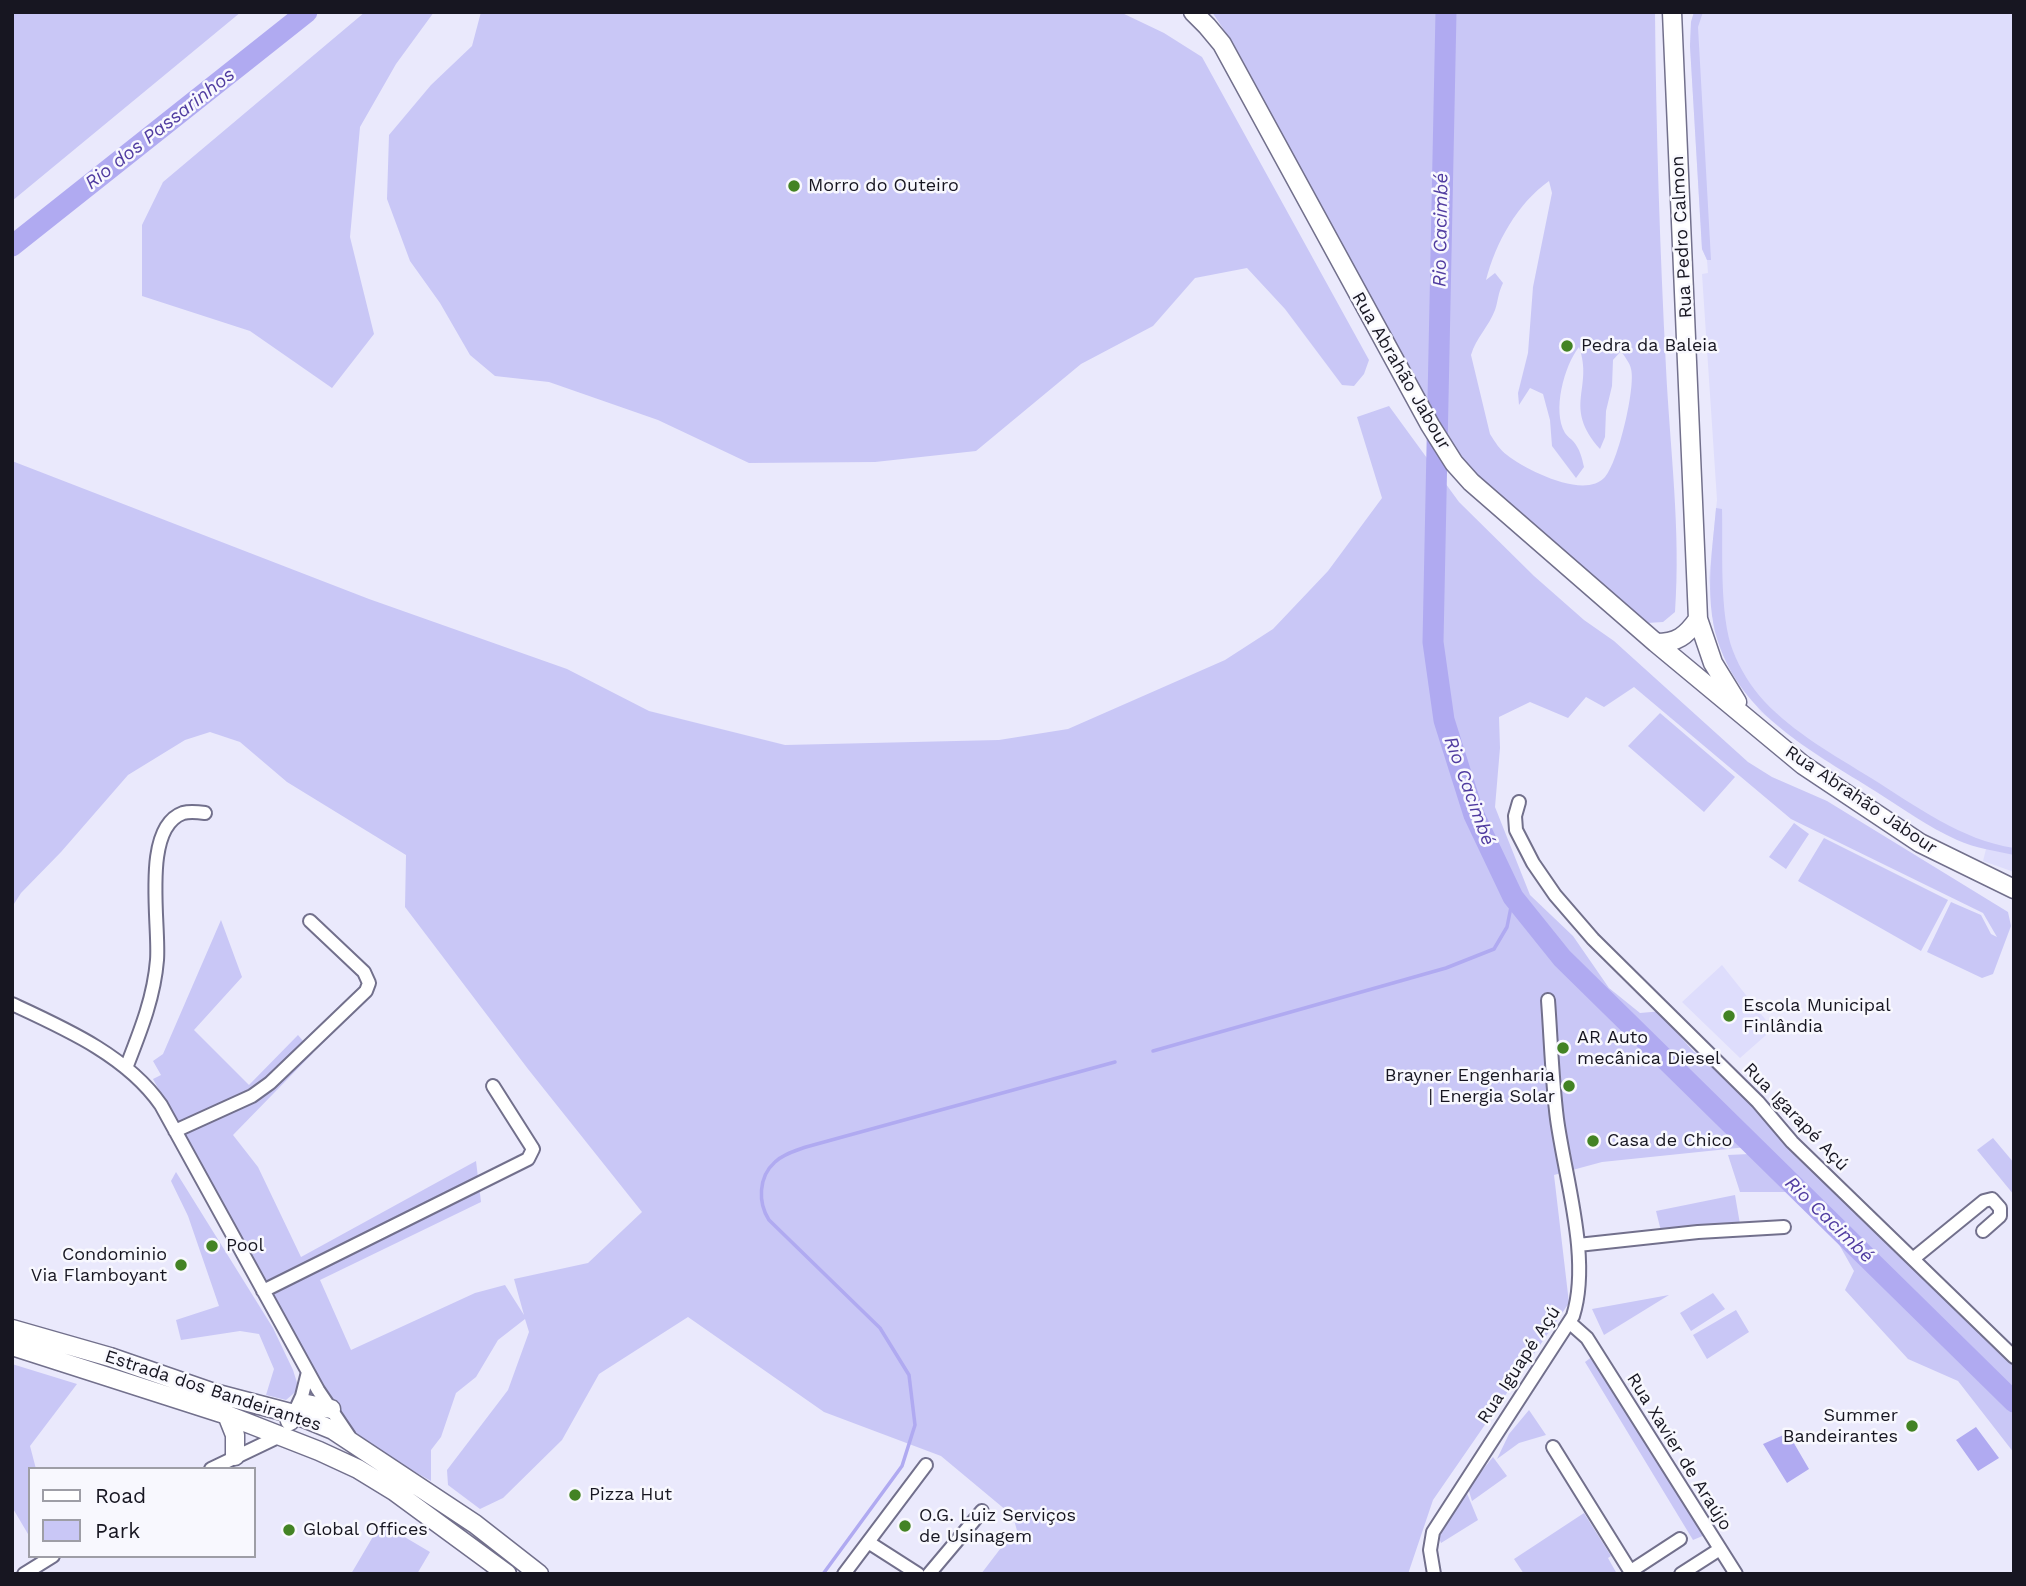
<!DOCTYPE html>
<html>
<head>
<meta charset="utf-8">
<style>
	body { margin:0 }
	#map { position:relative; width:2026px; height:1586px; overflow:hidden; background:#eae9fc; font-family:"Work Sans",sans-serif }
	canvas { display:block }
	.frame { position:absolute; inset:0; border:14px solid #171621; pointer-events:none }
	.legend { position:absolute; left:28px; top:1467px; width:228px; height:91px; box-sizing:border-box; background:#f8f8fe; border:2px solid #9e9ea6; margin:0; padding:9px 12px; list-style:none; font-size:21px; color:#171621 }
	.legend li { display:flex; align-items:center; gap:14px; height:35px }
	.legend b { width:35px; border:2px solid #9e9ea6 }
</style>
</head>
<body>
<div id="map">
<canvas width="2026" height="1586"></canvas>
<div class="frame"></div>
<ul class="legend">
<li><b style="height:9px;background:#fff"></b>Road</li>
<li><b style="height:19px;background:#c9c7f6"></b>Park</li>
</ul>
</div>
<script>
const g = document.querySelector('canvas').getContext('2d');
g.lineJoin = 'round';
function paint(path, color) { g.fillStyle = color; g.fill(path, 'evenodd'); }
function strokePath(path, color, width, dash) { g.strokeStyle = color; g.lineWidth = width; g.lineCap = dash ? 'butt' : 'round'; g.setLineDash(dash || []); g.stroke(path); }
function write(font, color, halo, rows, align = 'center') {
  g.font = font + ' "Work Sans",sans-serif'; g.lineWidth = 5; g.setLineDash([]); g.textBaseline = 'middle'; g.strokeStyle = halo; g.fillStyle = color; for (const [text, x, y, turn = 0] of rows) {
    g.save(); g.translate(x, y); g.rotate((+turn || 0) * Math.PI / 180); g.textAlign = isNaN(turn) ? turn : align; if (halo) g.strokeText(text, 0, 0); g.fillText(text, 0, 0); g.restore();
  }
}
const built = new Path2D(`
	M1694,12h320v860l-31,-11 3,-12 -49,-19 -137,-87 -39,-31 -30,-40 -10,-22 -7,-21 -5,-51 8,-78 -15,-226 6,-1 -1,-13 -5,-11 -12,-203 1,-24z
	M1722,965l51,64 -33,29 -58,-56z`);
const green = new Path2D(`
	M12,12h229l-229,189z
	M365,12h69l-38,52 -36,63 -10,110 24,97 -42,54 -82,-57 -108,-35v-71l21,-43z
	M481,12h639l44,21 38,24 167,303 -5,14 -10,12 -12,-1 -57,-76 -38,-41 -52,10 -42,48 -72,38 -105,87 -101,11 -126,1 -91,-43 -109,-38 -54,-6 -25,-21 -30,-52 -30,-42 -23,-62 2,-64 42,-50 41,-39z
	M1212,12h443c1,119 5,238 11,356 4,81 15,163 9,244l-12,10 -16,1 -155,-133 -25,-26 -25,-35 -208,-384zM1549,181l3,12 -19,94 -5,66 -10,40 1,12 11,-17 13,6 7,26 2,26 24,32 8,-11c-2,-9 -4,-18 -11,-26 -2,-2 -6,-5 -8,-8 -13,-22 -1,-67 14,-86 15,42 -17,59 21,102l5,-12 1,-26 6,-25 1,-26 8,-9c3,5 9,12 10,18 5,18 -13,94 -26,108 -20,23 -79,-7 -98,-22 -7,-5 -12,-13 -17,-21l-19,-79c5,-17 18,-29 24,-45 3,-9 3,-17 8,-27l-8,-10 -9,7c10,-38 31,-76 63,-99z
	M1694,12h9l-5,15 13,233h-4l-5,-11 -12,-203 1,-24z
	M1389,406l70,96 75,74 50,44 30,21 134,121 24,15 55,24 181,111 3,14 -18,48 -11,4 -55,-26 24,-50 30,13 10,19 6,3 -14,-24 -192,-94 -157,-132 -30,20 -18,-10 -18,21 -38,-16 -31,15 1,31 -5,59 35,88 43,41 36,52 31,25 23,-2 7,14 24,27 17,7 32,32 85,76 186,190v96l-56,-72 -50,-22 -63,-69 9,-19 -26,-46 -81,-78 -145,15 -48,13 15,128 -136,197 -25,74h-427l29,-38 9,2 -6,-22 -72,-60 -117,-44 -136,-95 -89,57 -37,66 -59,58 -23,11 -32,-24 -1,-15 61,-80 21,-58 -4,-13 -27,21 -22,37 -20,16 -15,44 -10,13v31l-58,-33 -19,-16 -24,-29 -177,-324 8,-4 -8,-14 10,-7 58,-134 21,57 -48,53 55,55 49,-50 15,18 -80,82 25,32 43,90 175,-96 5,41 -161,78 31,70 124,-57 30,-8 19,30 -10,-36 74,-16 54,-51 -114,-143 -123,-162 1,-52 -119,-73 -47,-40 -30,-10 -25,8 -57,35 -67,77 -40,41 -9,14v-446l357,138 198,70 82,42 136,34 214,-5 69,-11 157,-69 48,-31 55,-58 54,-73 -25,-81z
	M1716,508l6,1c1,40 -3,106 11,142 7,18 18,36 31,50 30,32 70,54 107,77 45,28 90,62 143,70v7c-19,-4 -39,-7 -57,-15 -29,-13 -55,-32 -82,-49 -58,-37 -128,-72 -154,-141 -18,-46 -9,-94 -5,-142z
	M1660,713l75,64 -31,35 -76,-66z
	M1794,823l15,11 -23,35 -17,-12z
	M1824,838l124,62 -27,51 -123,-70z
	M1993,1138l21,25v32l-37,-45z
	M1749,1154l37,38h-46l-12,-37z
	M176,1172l97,156 20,42 6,19 -13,11 -20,-5 8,-26 -15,-35 -19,-3 -59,9 -5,-20 43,-14 -31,-90 -17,-35z
	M1735,1195l5,29 -78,11 -6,-24z
	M1713,1293l12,16 -34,22 -11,-18z
	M1669,1295l-65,40 -12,-26z
	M1736,1310l13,22 -42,27 -14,-24z
	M1601,1350l111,182 -19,8 -108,-178z
	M12,1364l65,20 -47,62 6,23h-6l-2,65 -16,-27z
	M1529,1410l17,25 -27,8 -22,16 12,-25z
	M1493,1457l14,19 -35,25 -4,-13z
	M1466,1491l12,29 -37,23 -4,-10z
	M1584,1513l27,43 -3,2 9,16h-93l-10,-15z
	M381,1523l49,29 -13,22h-66z`);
const water = new Path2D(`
	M1976,1427l23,31 -21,13 -22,-31z
	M1788,1433l21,36 -22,14 -24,-39z`);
const stream = new Path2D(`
	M1153,1051l293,-83 48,-19 13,-22 6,-30
	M823,1574l79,-108 13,-41 -6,-50 -29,-47 -111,-108c-11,-17 -11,-43 6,-58 8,-8 20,-11 31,-15l309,-85`);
const river = new Path2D(`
	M1446,12l-13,630 11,78 30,95 39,82 49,61 452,444
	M12,246l295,-234`);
const street = new Path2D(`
	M1519,802l-4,14 1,14 17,33 22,32 38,44 165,163 34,40 222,215
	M12,1004c54,25 115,52 149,101l157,285 31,46
	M126,1068c14,-36 28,-70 31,-108 3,-36 -16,-132 26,-147 7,-2 15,-1 22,0
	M175,1131l77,-35 18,-13 96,-92 3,-8 -5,-11 -54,-51
	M1578,1245l120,-13 86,-5
	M1914,1258l70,-57 8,-2 8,9v8l-17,15
	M263,1291l265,-132 5,-10 -40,-63
	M1569,1322l18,16 149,236
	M295,1411l7,-15 6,-24
	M1553,1447l79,127
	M211,1469l71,-34
	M868,1542l50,32
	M1631,1571l49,-32
	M24,1574l29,-18
	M844,1574l82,-109
	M929,1574l53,-63
	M1434,1574l-4,-24 3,-18 140,-216c18,-57 -8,-138 -16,-197 -5,-39 -6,-79 -9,-119
	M1681,1574l39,-25`);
const secondary = new Path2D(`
	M1193,12l14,14 15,18 208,381 24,38 17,19 185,161 147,122 117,78 94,46
	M1672,12l26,607 15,44 24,39
	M1656,643c21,0 30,-7 42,-24
	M12,1329l98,28 104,36 80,21 39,16 142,94 64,50
	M12,1346l215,69 92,36 39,18 36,22 113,83
	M227,1415l8,20v21
	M290,1421l4,-7 13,-10 24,5`);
const markers = [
	[794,186,7,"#438324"],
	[1567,346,7,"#438324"],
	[1729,1016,7,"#438324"],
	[1563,1048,7,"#438324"],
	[1569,1086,7,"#438324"],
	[1593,1141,7,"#438324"],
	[212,1246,7,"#438324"],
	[181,1265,7,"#438324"],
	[1912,1426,7,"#438324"],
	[575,1495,7,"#438324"],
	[905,1526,7,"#438324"],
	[289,1530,7,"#438324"]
];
const poiNames = [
	["Morro do Outeiro",808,186],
	["Pedra da Baleia",1581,346],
	["Escola Municipal",1743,1006],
	["Finlândia",1743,1027],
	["AR Auto",1577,1038],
	["mecânica Diesel",1577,1059],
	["Brayner Engenharia",1555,1076,"right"],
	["| Energia Solar",1555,1097,"right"],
	["Casa de Chico",1607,1141],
	["Pool",226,1246],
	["Condominio",167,1255,"right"],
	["Via Flamboyant",167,1276,"right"],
	["Summer",1898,1416,"right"],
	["Bandeirantes",1898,1437,"right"],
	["Pizza Hut",589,1495],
	["O.G. Luiz Serviços",919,1516],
	["de Usinagem",919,1537],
	["Global Offices",303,1530]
];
const streetNames = [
	["Rua Pedro Calmon",1682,237,-93],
	["Rua Abrahão Jabour",1401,371,60],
	["Rua Abrahão Jabour",1861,800,34],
	["Rua Igarapé Açú",1796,1117,46],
	["Rua Iguapé Açú",1519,1365,-57],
	["Estrada dos Bandeirantes",213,1391,18],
	["Rua Xavier de Araújo",1679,1452,58]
];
const waterNames = [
	["Rio dos Passarinhos",160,129,-38],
	["Rio Cacimbé",1441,230,-89],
	["Rio Cacimbé",1469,791,70],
	["Rio Cacimbé",1829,1220,44]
];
paint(built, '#deddfc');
paint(green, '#c9c7f6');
paint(water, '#b0aaf1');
strokePath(stream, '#b0aaf1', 3.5);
strokePath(river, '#b0aaf1', 21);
strokePath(street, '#72708c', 16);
strokePath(secondary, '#72708c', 21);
strokePath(street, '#fff', 12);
strokePath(secondary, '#fff', 18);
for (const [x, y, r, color] of markers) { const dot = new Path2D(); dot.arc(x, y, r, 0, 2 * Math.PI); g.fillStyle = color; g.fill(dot); strokePath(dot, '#f8f8fe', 2.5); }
write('18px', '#171621', '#f8f8fe', poiNames, 'left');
write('18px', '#171621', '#f8f8fe', streetNames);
write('italic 19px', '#503ca0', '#f8f8fe', waterNames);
</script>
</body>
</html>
